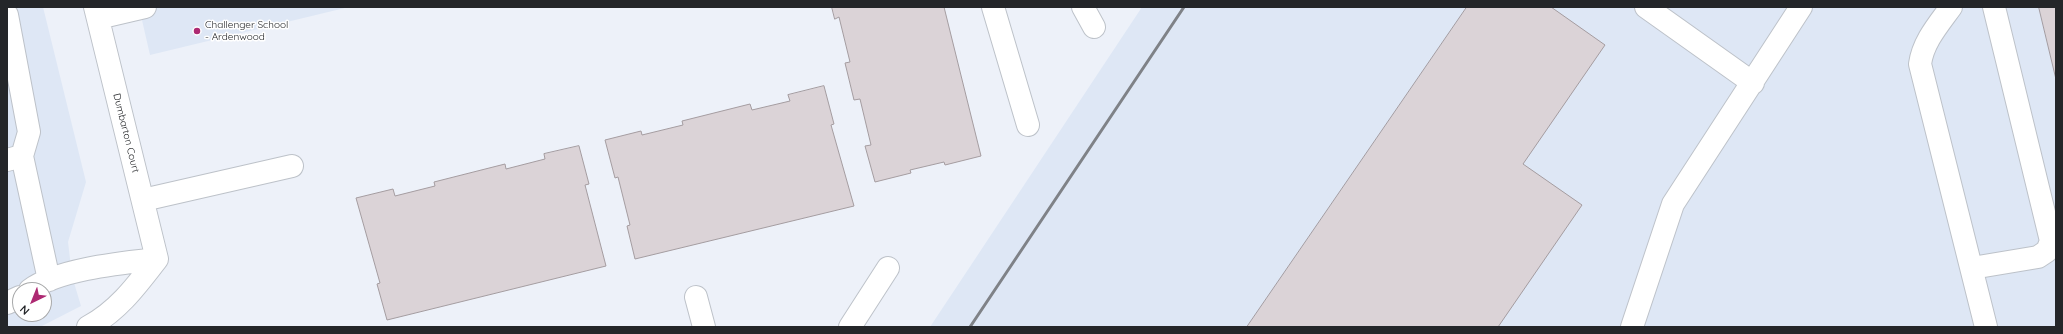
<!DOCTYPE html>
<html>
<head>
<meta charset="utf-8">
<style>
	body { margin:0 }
	#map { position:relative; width:2063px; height:334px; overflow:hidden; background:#edf1f9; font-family:Quicksand,sans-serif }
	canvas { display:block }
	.frame { position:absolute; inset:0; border:8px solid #242629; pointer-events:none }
	.north { position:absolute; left:12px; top:282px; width:40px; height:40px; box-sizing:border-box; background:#fff; border:1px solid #a7a8a9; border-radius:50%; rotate:223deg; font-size:11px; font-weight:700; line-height:16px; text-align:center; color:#242629 }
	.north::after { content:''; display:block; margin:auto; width:14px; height:18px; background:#ad2972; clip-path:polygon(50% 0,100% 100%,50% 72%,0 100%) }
</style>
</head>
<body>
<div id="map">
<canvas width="2063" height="334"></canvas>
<div class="frame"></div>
<div class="north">N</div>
</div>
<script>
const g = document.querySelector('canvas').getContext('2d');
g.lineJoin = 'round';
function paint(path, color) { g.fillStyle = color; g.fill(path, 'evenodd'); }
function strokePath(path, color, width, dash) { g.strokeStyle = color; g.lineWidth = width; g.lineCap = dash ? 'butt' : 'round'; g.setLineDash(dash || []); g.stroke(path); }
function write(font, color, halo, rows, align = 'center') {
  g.font = font + ' Quicksand,sans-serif'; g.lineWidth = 3; g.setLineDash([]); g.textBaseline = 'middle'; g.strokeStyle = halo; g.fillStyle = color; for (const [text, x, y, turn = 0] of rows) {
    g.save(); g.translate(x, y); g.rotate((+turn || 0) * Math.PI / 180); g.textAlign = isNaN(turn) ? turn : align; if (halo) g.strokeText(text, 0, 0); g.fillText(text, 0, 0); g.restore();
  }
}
const built = new Path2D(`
	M7,7h36l43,175 -18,60 4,34 9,30 -41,21h-33zM20,290h24v24h-24z
	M139,7h210l-199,48z
	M1142,7h914v320h-1126z`);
const building = new Path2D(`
	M832,7h112l37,149 -36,9 -1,-3 -34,8 1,3 -36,9 -10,-36 6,-1 -11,-46 -6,1 -9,-37 5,-1 -11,-45 -4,2z
	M1467,7h84l54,38 -82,119 59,41 -84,122h-251z
	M2039,7h17v72z
	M824,86l10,38 -3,1 23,81 -219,53 -8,-33 3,-1 -12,-48 -3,1 -10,-38 36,-9 1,4 41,-10 -1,-4 68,-17 2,6 38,-9 -2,-6z
	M579,146l10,38 -4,1 21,81 -219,54 -10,-36 3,-1 -24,-85 37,-9 2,7 40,-10 -1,-4 71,-18 1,5 39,-10 -1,-5z`);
const minor = new Path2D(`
	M95,7l62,252
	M993,7l35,118
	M1083,7l11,20
	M1646,7l107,76
	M1951,7c-13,18 -28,35 -31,57l66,263
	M7,15l22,117 -7,24 -15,4
	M98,18l47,-11
	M22,156l27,124
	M143,200l149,-34
	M1972,268l66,-11 9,-6 4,-10 -57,-234
	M30,290c28,-21 92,-27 127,-31
	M696,297l8,30
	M7,303l13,-6
	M88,327c30,-16 49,-42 69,-68
	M850,327l38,-59
	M1632,327l41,-123 128,-197`);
const rail = new Path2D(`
	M970,327l214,-320`);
const markers = [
	[197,31,4,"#ad2972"]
];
const poiNames = [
	["Challenger School",205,25],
	["- Ardenwood",205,37]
];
const streetNames = [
	["Dumbarton Court",126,133,76]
];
paint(built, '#dee7f5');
paint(building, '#dbd3d7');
strokePath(building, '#a49ca0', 1);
strokePath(minor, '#bdc2c9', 24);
strokePath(minor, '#fff', 22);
strokePath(rail, '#7f8287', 3);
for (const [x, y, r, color] of markers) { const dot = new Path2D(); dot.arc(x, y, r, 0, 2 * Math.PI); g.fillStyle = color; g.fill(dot); strokePath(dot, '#fff', 1.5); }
write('10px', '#242629', '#fff', poiNames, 'left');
write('10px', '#242629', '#fff', streetNames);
</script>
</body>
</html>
